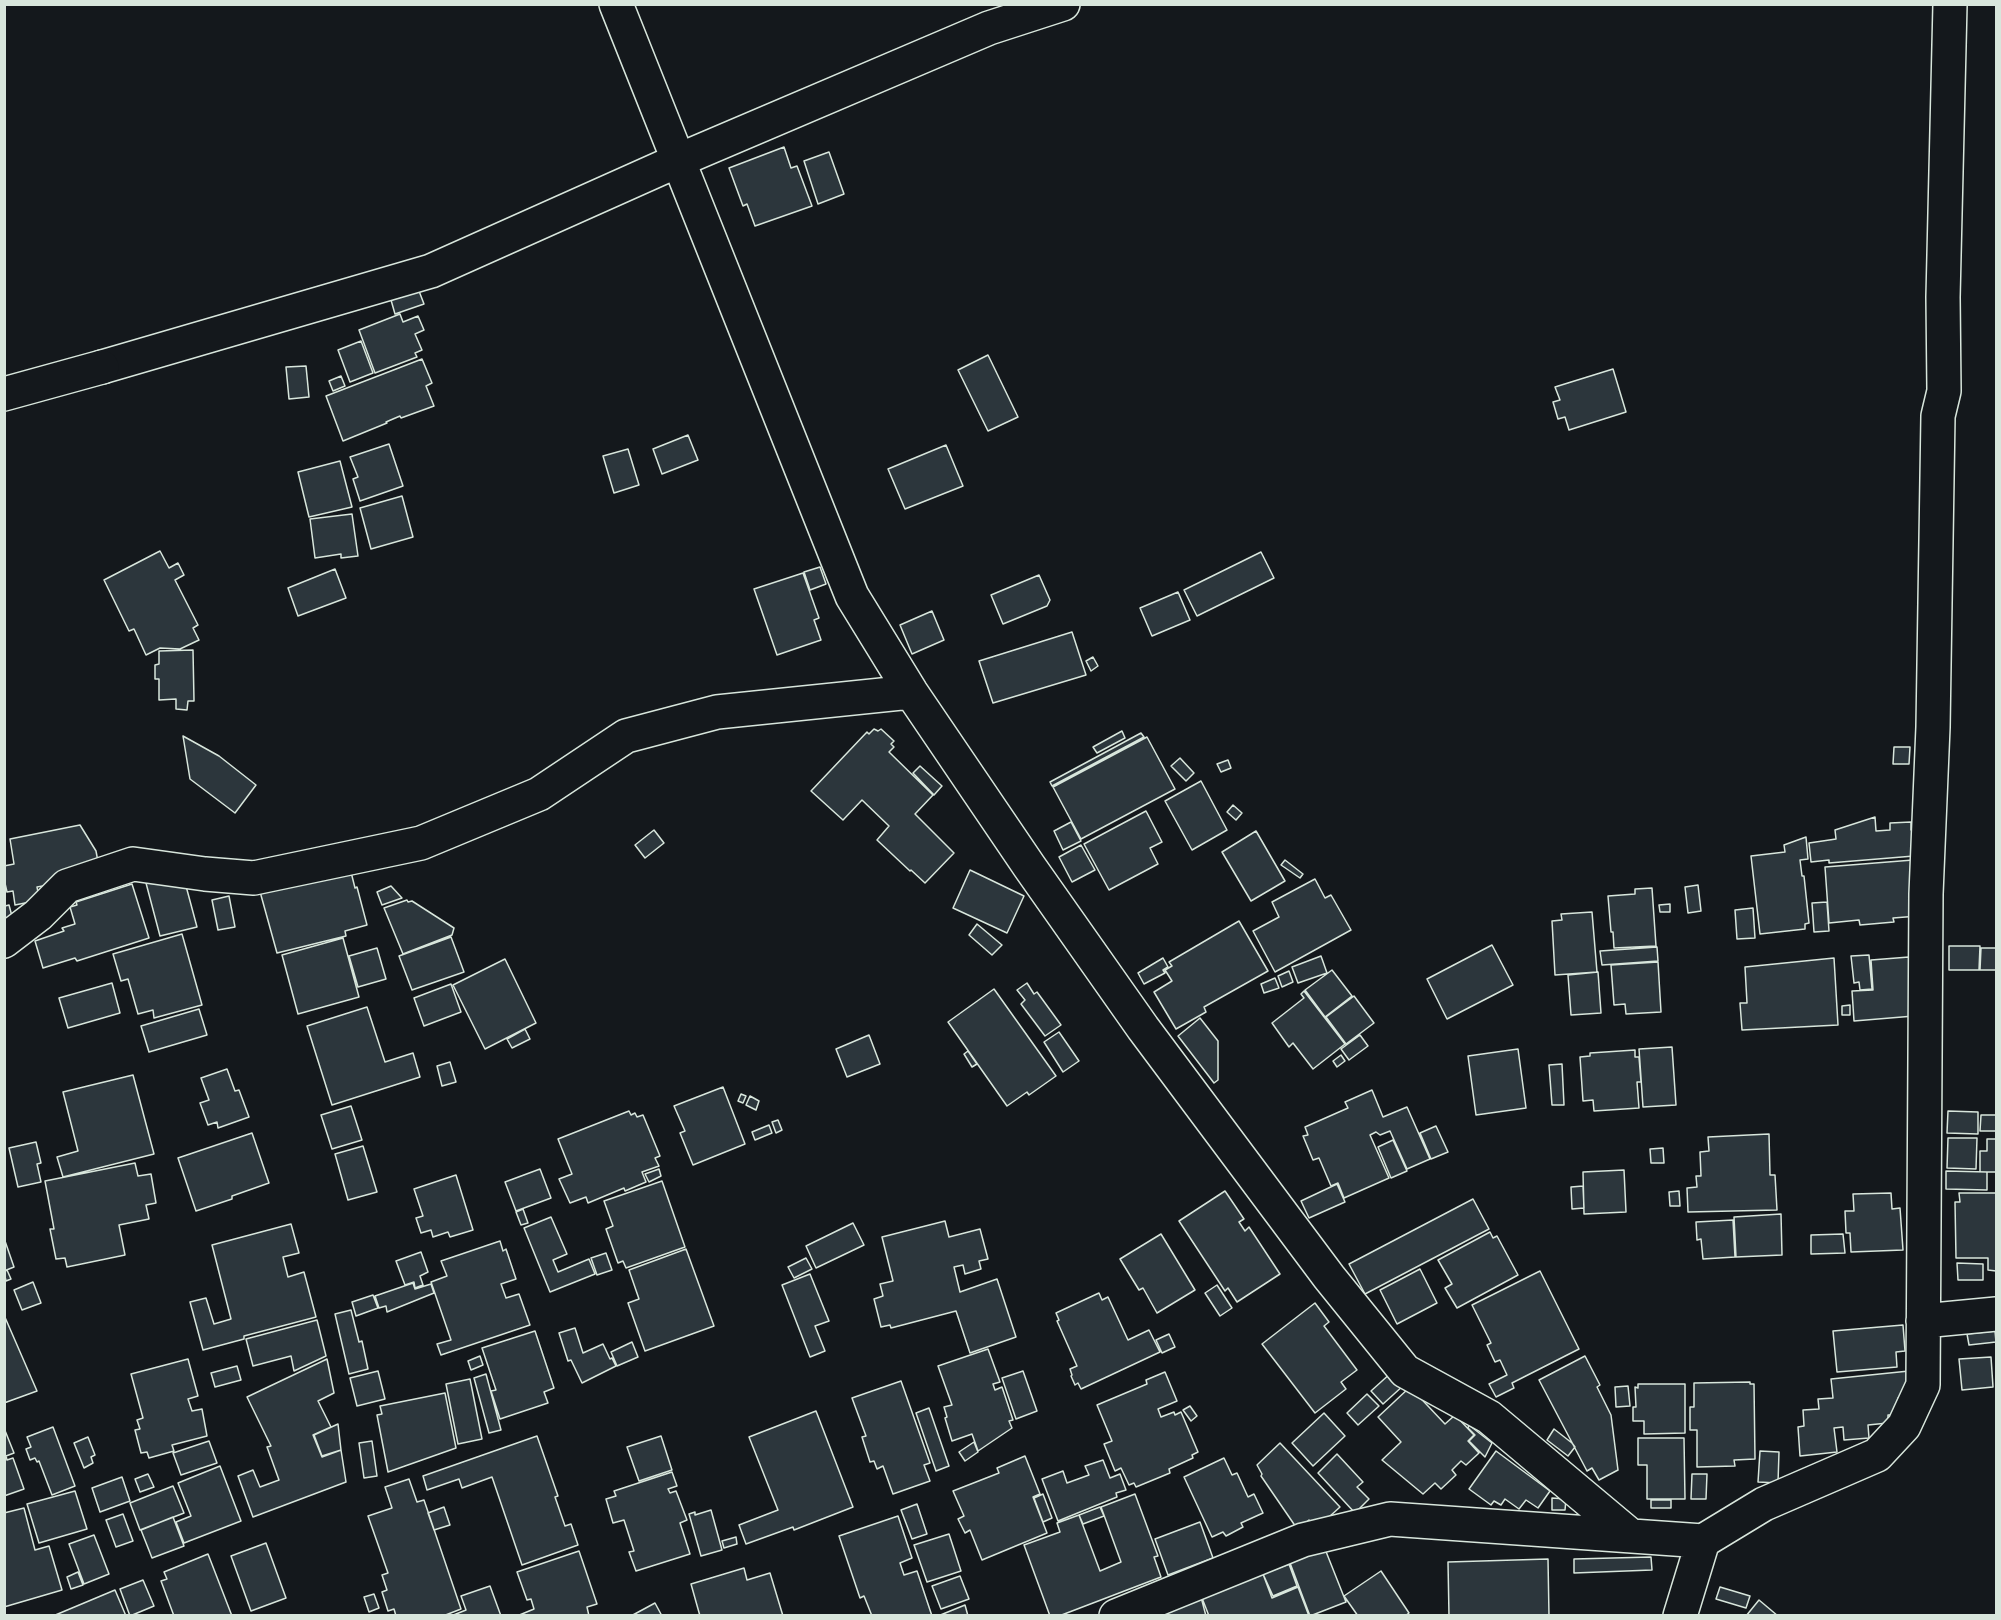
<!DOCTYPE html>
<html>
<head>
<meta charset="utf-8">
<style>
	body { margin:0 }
	#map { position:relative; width:2001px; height:1620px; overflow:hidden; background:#14181c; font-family:Merriweather,serif }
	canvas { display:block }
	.frame { position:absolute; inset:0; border:6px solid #d8e6dc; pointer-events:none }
</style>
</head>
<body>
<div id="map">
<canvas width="2001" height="1620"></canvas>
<div class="frame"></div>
</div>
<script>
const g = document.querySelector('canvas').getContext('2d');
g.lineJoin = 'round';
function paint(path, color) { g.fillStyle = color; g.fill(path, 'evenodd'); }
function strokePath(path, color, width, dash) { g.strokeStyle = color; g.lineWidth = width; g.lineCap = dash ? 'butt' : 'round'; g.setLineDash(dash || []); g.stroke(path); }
const building = new Path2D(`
	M784,147l7,21 6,-2 15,40 -57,20 -8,-22 -4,2 -14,-38z
	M829,152l15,42 -26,10 -14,-43z
	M419,291l5,13 -29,10 -4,-14z
	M400,314l3,8 15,-6 6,14 -9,4 7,16 -7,3 2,4 -42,16 -16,-43z
	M361,341l12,32 -23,9 -12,-32z
	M988,355l30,62 -30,14 -30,-61z
	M422,359l10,24 -6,3 8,20 -33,12 -1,-2 -14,6 1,1 -44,18 -17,-45z
	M306,366l3,31 -20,2 -3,-32z
	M1613,369l13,43 -57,18 -4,-13 -7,2 -5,-17 7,-2 -5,-13z
	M341,376l4,10 -12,5 -4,-10z
	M688,435l10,25 -36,14 -9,-25z
	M389,444l14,42 -43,15 -7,-22 5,-2 -8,-20z
	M946,445l17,41 -58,23 -17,-40z
	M628,449l11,36 -25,8 -11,-37z
	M340,461l12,46 -43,10 -11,-45z
	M402,496l11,41 -42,12 -11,-41z
	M352,514l6,42 -17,2v-4l-26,4 -5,-39z
	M160,551l9,17 9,-5 6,12 -9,5 23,45 -5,3 6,12 -19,9 -20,-1 -14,7 -12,-26 -5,2 -25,-51z
	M1261,552l13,26 -77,38 -13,-26z
	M820,567l6,17 -16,6 -6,-18z
	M335,569l11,29 -48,18 -10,-28z
	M803,573l16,45 -5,2 7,20 -44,15 -23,-66z
	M1039,575l11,25 -3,6 -44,18 -12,-29z
	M1178,592l12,28 -38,16 -12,-28z
	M932,611l12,29 -32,14 -12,-29z
	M1072,632l14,43 -93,28 -14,-42z
	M193,650l1,51h-6l-1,9 -11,-1v-10l-17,1v-21h-4v-14l4,-1v-13z
	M1093,657l5,9 -7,5 -5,-10z
	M874,729l4,2 3,-2 13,12 -3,3 3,3 -5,5 44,43 -18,19 39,39 -29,30 -14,-13 -1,1 -33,-31 12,-14 -27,-26 -19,20 -32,-29 56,-59 2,2z
	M1122,731l3,7 -28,15 -4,-6z
	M1141,733l3,4 -92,49 -2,-4z
	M183,736l36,20 37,29 -21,28 -45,-34z
	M1147,737l28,52 -94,50 -28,-52z
	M1894,747h16l-1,17h-16z
	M1180,758l14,15 -8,8 -15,-15z
	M1228,760l3,8 -10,4 -4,-8z
	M920,766l22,20 -8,9 -21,-22z
	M1201,781l26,49 -35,20 -27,-49z
	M1233,805l9,8 -6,7 -9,-8z
	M1146,811l16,31 -12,6 8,16 -49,26 -25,-46z
	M1875,817l1,14 14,-1v-7l21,-1v8h6v6l-5,1 2,19 -85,7v-3l-18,2 -2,-19 27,-4 -1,-9z
	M1071,822l10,19 -18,9 -9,-19z
	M80,825l16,26 3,16 -39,16 -23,4 2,10 -4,4 -20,4 -2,-14 -6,1 -3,-13v-13l10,-2 -4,-25z
	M654,830l10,13 -19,15 -10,-13z
	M1256,831l29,50 -34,20 -29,-49z
	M1806,837l2,22 -8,1 2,16h2l5,47 -4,1v5l-45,5 -9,-78 34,-4 -1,-7z
	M1081,845l14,25 -23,12 -13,-25z
	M1285,860l18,14 -3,4 -19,-13z
	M1913,860l5,56 -25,2 1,4 -34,3 -1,-5 -30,3 -4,-56z
	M970,870l54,26 -17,37 -54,-25z
	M351,872l4,16 2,-1 10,38 -22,6 1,5 -69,17 -18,-65z
	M1315,879l10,19 6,-3 20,35 -76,42 -22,-41 26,-14 -7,-15z
	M146,883l40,3 11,41 -37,9z
	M132,884l17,54 -72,23 -2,-3 -32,10 -8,-27 29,-10 -2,-3 13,-4 -5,-17 7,-2 -1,-3z
	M1698,885l3,26 -13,2 -3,-26z
	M391,886l11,12 -20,7 -5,-13z
	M1652,888l4,58 -42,2 -1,-16h-2l-3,-36 27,-2v-5z
	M229,896l6,31 -17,3 -6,-30z
	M407,900l1,2 4,-1 42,27 -2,7 -49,19 -19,-46z
	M1827,902l2,29 -15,1 -2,-29z
	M4,903l1,3 4,-1 4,15 -9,2z
	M1670,904v8h-10l-1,-7z
	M1753,908l2,30 -18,1 -2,-29z
	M1592,912l5,60 -42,3 -3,-54 10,-1 -1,-6z
	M1239,921l29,50 -64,36 2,5 -30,17 -22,-37 18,-11 -7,-11 7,-4 -3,-4z
	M977,924l25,21 -10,10 -23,-20z
	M182,934l20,71 -48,13 -1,-8 -15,4 -10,-35 -7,2 -8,-27z
	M451,937l13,35 -52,18 -13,-34z
	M343,938l16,59 -61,17 -16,-59z
	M1492,945l21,40 -66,34 -20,-40z
	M1949,946h31l-1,24h-30z
	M1657,947l1,14 -56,4 -2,-14z
	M377,948l9,31 -28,8 -9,-31z
	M1981,948h15v22h-16z
	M1869,955l3,34 -12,1 -1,-8 -5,1 -3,-27z
	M1321,956l6,17 -29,10 -6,-16z
	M1909,957l5,59 -60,5 -2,-30 21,-1 -2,-30z
	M1163,958l5,9 -5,3 2,3 -21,11 -6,-11z
	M1834,958l4,67 -96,5 -2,-27h7l-2,-36z
	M505,959l31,64 -51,26 -32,-64z
	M1658,962l3,50 -35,2 -1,-10 -11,1 -3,-40z
	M1332,970l20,26 -27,21 -20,-27z
	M1289,971l4,11 -11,5 -4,-11z
	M1598,972l3,41 -30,2 -3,-40z
	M1275,978l4,10 -15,5 -3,-9z
	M112,983l8,30 -52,15 -9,-30z
	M1027,983l7,11 3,-2 24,33 -16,11 -24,-32 4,-4 -8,-10z
	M451,984l10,28 -37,14 -10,-28z
	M994,989l62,87 -27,19 -2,-3 -20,14 -59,-84z
	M1304,991l41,53 -32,25 -20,-26 -4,4 -17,-24 32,-25 -3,-4z
	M1354,996l20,27 -28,21 -20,-27z
	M1850,1005v10h-8v-9z
	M367,1007l18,55 28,-9 7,24 -88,28 -25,-79z
	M199,1009l8,26 -58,17 -8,-26z
	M1200,1018l18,23v39l-4,3 -36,-47z
	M525,1029l5,10 -18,9 -5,-9z
	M1059,1032l20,29 -16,11 -19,-30z
	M869,1035l11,29 -33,13 -11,-28z
	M1360,1035l8,11 -19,14 -8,-11z
	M1672,1047l4,58 -33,2 -4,-58z
	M1518,1049l8,59 -50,7 -8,-59z
	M1635,1050v7h4l2,25h-4l2,26 -45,3 -1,-11 -10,1 -3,-44 10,-1v-3z
	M968,1051l9,13 -5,3 -8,-13z
	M1341,1055l4,6 -8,6 -4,-6z
	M450,1062l6,20 -14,4 -5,-20z
	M1562,1064l2,41h-12l-3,-40z
	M227,1069l8,22 4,-1 10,27 -31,11 -1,-6 -9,3 -8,-22 9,-3 -8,-22z
	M133,1075l21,79 -91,23 -6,-20 21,-6 -15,-59z
	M723,1087l22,57 -52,21 -13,-32 5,-2 -11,-25z
	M1372,1090l11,27 24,-10 23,52 -23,10 -17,-38 -10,4 -4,-3 -6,3 19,43 -45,20 -6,-15 -7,3 -12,-28 -6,2 -10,-24 5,-1 -3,-8 43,-19 -3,-6z
	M741,1094l5,2 -3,7 -5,-2z
	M750,1096l9,5 -3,9 -10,-5z
	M351,1106l11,34 -30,9 -11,-34z
	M629,1111l2,4 4,-2 2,4 6,-2 17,41 -5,2 4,8 -17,6 4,10 -21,9 -1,-3 -36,15 -2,-6 -16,6 -11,-24 13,-5 -14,-35z
	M1948,1111l30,1v22l-31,-1z
	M1981,1115h15v16h-16z
	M778,1120l4,10 -6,3 -4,-11z
	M769,1125l3,8 -17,7 -3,-8z
	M1436,1126l12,26 -17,7 -11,-26z
	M252,1133l17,50 -37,13v3l-36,12 -18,-53z
	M1769,1134l1,41h5l2,35 -89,2 -1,-24 10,-1 -1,-11h5l-1,-24 9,-1 -1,-14z
	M1948,1138h29l-1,31 -29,-1z
	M1987,1139h9v33h-16v-21h7z
	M1393,1140l14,31 -16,7 -13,-31z
	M36,1142l5,21 -4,1 4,18 -23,5 -9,-39z
	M363,1146l14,46 -29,8 -13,-46z
	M1663,1148l1,15h-13l-1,-14z
	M135,1163l3,13 13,-2 5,29 -10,2 3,14 -30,6 6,30 -58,12 -2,-9 -9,1 -6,-30h4l-9,-48z
	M540,1169l11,29 -35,13 -11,-29z
	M659,1169l2,7 -12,6 -4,-8z
	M1624,1170l2,42 -42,2 -1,-42z
	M1946,1171l41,1v18l-41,-1z
	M456,1175l17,55 -23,7 -2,-5 -15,5 -2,-7 -10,3 -5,-15 7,-2 -9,-27z
	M662,1181l23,66 -59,21 -3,-7 -5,2 -12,-34 7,-3 -9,-25z
	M1337,1184l8,18 -36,16 -8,-17z
	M1583,1186l1,22 -12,1 -1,-22z
	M1225,1191l19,28 -5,3 6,9 4,-4 31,47 -43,28 -9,-14 -3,3 -46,-70z
	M1679,1191l1,15h-10l-1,-14z
	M1891,1193l1,16 8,-1 3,42 -52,2 -1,-19h-4l-1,-22h9l-1,-17z
	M1959,1193h37v78l-8,-1v-12h-32l-1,-56h5z
	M1473,1199l16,30 -124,65 -16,-30z
	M523,1209l5,14 -7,2 -5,-13z
	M1781,1214l1,41 -46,2 -2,-40z
	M551,1217l16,37 -14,6 5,12 31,-13 6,15 -45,18 -26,-64z
	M1733,1220l2,37 -32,2 -2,-20 -4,1 -1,-18z
	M945,1221l4,16 31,-8 8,30 -9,2 2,8 -16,5 -2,-9 -9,2 6,25 37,-13 19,58 -46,16 -14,-42 -65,17 -1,-3 -9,2 -7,-28 9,-3 -3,-12 13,-3 -11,-44z
	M853,1223l11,22 -48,23 -10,-22z
	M291,1224l8,29 -16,4 5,20 16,-5 12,45 -72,19v3l-41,11 -13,-48 16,-4 8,26 17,-5 -19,-74z
	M1490,1232l3,6 4,-2 21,39 -61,33 -12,-20 7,-4 -14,-24z
	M1161,1234l34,56 -38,23 -14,-25 -4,2 -19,-31z
	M1843,1234l2,19 -34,1v-19z
	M5,1241l9,26 -10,4v-30z
	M500,1241l3,10 3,-2 10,30 -15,5 5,14 13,-4 11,31 -89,30 -4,-11 14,-4 -20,-58 16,-6 -6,-15z
	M686,1249l28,77 -69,25 -17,-48 11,-4 -10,-29z
	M421,1252l7,20 -8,4 3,9 -8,3 -1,-6 -9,3 -9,-24z
	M606,1253l6,17 -15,5 -6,-17z
	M806,1258l6,11 -18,9 -6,-11z
	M1957,1263l26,1v16h-25z
	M1420,1269l17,34 -40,21 -17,-34z
	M7,1270l4,9 -5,2 -2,-9z
	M1540,1271l39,78 -67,34 2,5 -18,9 -7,-13 18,-9 -7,-15 -5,2 -8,-17 4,-2 -19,-38z
	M810,1274l19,47 -14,5 10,25 -15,6 -28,-72z
	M33,1282l8,21 -19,7 -8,-20z
	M413,1283l2,6 16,-5 3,9 -47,19 -1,-6 -7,2 -4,-12z
	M1217,1285l15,23 -12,8 -15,-23z
	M1099,1293l3,7 6,-3 20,43 21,-10 11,22 -79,37 -3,-6 -3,2 -4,-9 1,-1 -2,-6 7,-3 -20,-45 2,-1 -3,-7z
	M373,1295l5,13 -22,8 -4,-14z
	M1315,1303l14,19 -5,4 33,44 -16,12 5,7 -31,24 -53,-69z
	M351,1310l8,32 3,-1 6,28 -19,5 -14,-60z
	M4,1315l33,76 -33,12z
	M317,1320l9,36 -32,15 -3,-15 -38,10 -7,-27z
	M1903,1325l2,26 -9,1 1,15 -60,5 -4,-41z
	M575,1328l8,25 20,-9 7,15 2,-1 4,8 -34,17 -11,-23 -3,1 -9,-28z
	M535,1331l19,57 -10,4 4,11 -48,16 -9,-28 5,-1 -14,-42z
	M1995,1331l1,11 -27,3 -2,-11z
	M1169,1334l6,13 -13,6 -6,-13z
	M632,1342l6,15 -21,9 -6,-14z
	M988,1349l12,33 -7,2 2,6 7,-3 11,33 -4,1 3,7 -34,23 -6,-17 -20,7 -7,-23 2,-1 -3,-10 8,-2 -14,-39z
	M480,1356l3,9 -12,5 -3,-9z
	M1585,1356l15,29 -3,2 14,28 7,55 -19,10 -7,-12 -5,3 -48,-91z
	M1991,1357l2,30 -31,3 -3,-31z
	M188,1359l10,37 -10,3 4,12 10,-2 5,27 -35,9 2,6 -25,7 -2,-6 -6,1 -6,-23 5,-1 -3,-9 6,-2 -12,-44z
	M327,1359l7,34 -16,8 13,26 -18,8 9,22 19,-7 5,32 -93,35 -15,-41 15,-6 7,17 19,-7 -12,-33 4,-1 -24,-49z
	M237,1366l4,14 -26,7 -4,-14z
	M378,1371l7,28 -28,7 -7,-28z
	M1023,1371l14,40 -21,8 -14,-41z
	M1909,1371l-5,27h-6l-3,17h-7v8l-20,2 1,13 -25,2 -1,-13 -9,1 3,24 -37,4 -2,-29 6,-1 -1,-16 16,-1 -1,-10 15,-1 -2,-19z
	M1165,1372l12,29 -19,8 3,8 13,-5 1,3 6,-3 17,40 -6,3 1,3 -24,11 1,4 -34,14 -2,-4 -5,2 -8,-17 -6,3 -11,-27 8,-3 -15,-36 50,-21 -1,-4z
	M1392,1372l12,13 -21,19 -12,-13z
	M486,1374l15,56 -12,3 -15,-55z
	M470,1379l12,60 -24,5 -12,-60z
	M901,1381l29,82 -6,2 6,16 -37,13 -10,-28 -6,3 -3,-8 -4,1 -8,-25 4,-1 -14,-38z
	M1750,1382v2h4l1,75 -21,1 1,6 -38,1v-37h-7v-23h4v-24z
	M1638,1384h47v49l-41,1v-13h-11v-14h3l-1,-20 3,1z
	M1628,1386l2,20 -14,1 -1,-20z
	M1410,1387l35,37 10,-9 19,20 -6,6 11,12 -13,12 -5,-4 -9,9 4,5 -15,14 -6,-6 -12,11 -41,-34 19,-18 -23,-25z
	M445,1393l11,55 -68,24 -11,-57 5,-1 -2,-8z
	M1367,1394l12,12 -21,19 -11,-12z
	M1190,1406l7,10 -6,5 -8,-11z
	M929,1408l20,58 -13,5 -20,-58z
	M816,1411l37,96 -59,23 -1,-3 -47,17 -7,-19 39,-15 -29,-73z
	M1324,1413l21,23 -32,30 -21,-23z
	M338,1424l3,26 -19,6 -8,-21z
	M1469,1425l23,18 -7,14 -16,-16 6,-6 -7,-7z
	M53,1427l22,59 -23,9 -13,-34 -2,1 -2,-4 -5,2 -4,-11 5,-2 -4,-10z
	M4,1428l10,25 -8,3 1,4 6,-2 11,31 -20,7z
	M1554,1429l18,14 3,4 -7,9 -21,-16z
	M537,1436l21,60 -3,1 10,29 6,-2 7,21 -56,20 -30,-88 -30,11 -3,-9 -32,11 -4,-14z
	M661,1436l11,34 -33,11 -12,-34z
	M88,1437l7,18 -4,2 2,6 -9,5 -10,-25z
	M1638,1438h46l1,61h-38v-34h-9z
	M209,1441l8,22 -36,12 -8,-22z
	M372,1441l5,35 -13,2 -5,-35z
	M974,1442l4,10 -13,9 -6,-9z
	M1280,1443l60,64 -11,10 -17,8 -3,-5 -11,10 -37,-54 1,-2 -5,-9z
	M1496,1451l54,40 -12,17 -12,-8 -7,9 -14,-10 -4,6 -7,-4 -3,4 -22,-16z
	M1760,1451l19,1 -1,31 -20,-1z
	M1337,1454l26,28 -6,5 12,12 -14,14 -37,-40z
	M1025,1456l15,38 -7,3 14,36 -65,27 -12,-30 -5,3 -7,-14 6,-3 -11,-25 46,-18 -2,-5z
	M1224,1458l8,17 5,-2 11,24 6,-3 9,19 -22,10 2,4 -17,9 -3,-4 -11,5 -28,-60z
	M1103,1460l7,18 10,-4 6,16 -10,3 1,4 -59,24 -16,-42 21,-8 4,12 22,-8 -4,-9z
	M220,1466l21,55 -57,22 -8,-21 15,-6 -13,-33z
	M672,1472l5,14 -9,3 2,4 6,-2 11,29 -7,3 10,31 -54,17 -7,-19 5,-1 -10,-31 -11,3 -7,-24 10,-3 -2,-5z
	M148,1474l6,13 -14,5 -5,-13z
	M1692,1474h15l-1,25h-15z
	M122,1477l8,24 -30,11 -8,-24z
	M409,1479l8,23 7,-2 37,109 -18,7h-47l-2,-7 -6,2 -6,-19 5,-2 -5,-15 6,-2 -20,-57 24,-8 -7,-21z
	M173,1486l11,27 -44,17 -10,-27z
	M75,1491l12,38 -48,14 -12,-39z
	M1043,1494l9,24 -9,4 -9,-24z
	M1135,1494l23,62 -4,1 7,20 -102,39h-9l-26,-71 36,-13 -3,-9 22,-8 21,56 21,-9 -20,-55z
	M1552,1498l14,1 -1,11h-13z
	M1651,1500h20v8h-20z
	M917,1504l10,30 -15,5 -11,-29z
	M444,1507l6,18 -16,5 -6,-17z
	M1100,1507l4,9 -21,8 -4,-9z
	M24,1508l11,42 14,-4 13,44 -58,17v-94z
	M711,1510l11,40 -21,6 -12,-42 6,-2v3z
	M123,1514l10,27 -17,6 -10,-27z
	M898,1516l14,42 -12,5 4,12 13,-4 15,45h-60l-8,-20 -4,2 -21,-62z
	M173,1517l11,29 -32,12 -11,-28z
	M1200,1522l13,36 -45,17 -13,-36z
	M949,1534l12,37 -34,11 -13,-37z
	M94,1535l15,39 -25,10 -15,-40z
	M736,1537l1,7 -13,4 -2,-7z
	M266,1543l20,55 -35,13 -20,-55z
	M1325,1549l21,53 -36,14 -20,-53z
	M579,1551l18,53 -10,3 2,9h-72l17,-7 -3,-10 -4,1 -10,-28z
	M208,1554l24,62h-58l-13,-35 6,-2 -3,-7z
	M1651,1557l1,13 -78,3v-14z
	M1548,1559l1,57h-100l-1,-54z
	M1289,1564l8,22 -24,10 -10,-22z
	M744,1568l3,12 23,-7 13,43h-83l-9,-32z
	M1381,1571l28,42 -4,3h-47l-14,-20z
	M78,1572l5,13 -12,4 -4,-12z
	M1263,1574l9,24 26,-11 11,29h-100l-7,-18z
	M960,1576l9,23 -28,10 -9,-23z
	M143,1580l11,26 -24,10 -10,-27z
	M490,1586l11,30h-50l15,-6 -5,-14z
	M1720,1587l30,9 -4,12 -30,-9z
	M115,1590l11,26h-73z
	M374,1594l5,14 -10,4 -5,-15z
	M1201,1597l5,19h-51z
	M1759,1600l19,16h-32z
	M655,1603l7,13h-31z
	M965,1605l3,11h-30z`);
const street = new Path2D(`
	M616,4l236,592 59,96 118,174 114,162 186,249 76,94 84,46 142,119
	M102,367l329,-96 246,-110 312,-133 74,-24
	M4,941l34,-26 29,-29 66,-22 72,10 49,4 167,-35 118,-49 87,-58 91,-24 194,-20
	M1923,1321l73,-7
	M1116,1616l187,-76 87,-21 313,22 61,-37 113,-49 27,-29 19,-41 3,-491 7,-167 5,-311 6,-25 -1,-94 7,-293
	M1680,1616l23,-75`);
const secondary = new Path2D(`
	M4,394l98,-27`);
paint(building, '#2c363c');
strokePath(building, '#d8e6dc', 1.5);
strokePath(street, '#d8e6dc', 36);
strokePath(secondary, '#d8e6dc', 36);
strokePath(street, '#14181c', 33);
strokePath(secondary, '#14181c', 33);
</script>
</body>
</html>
